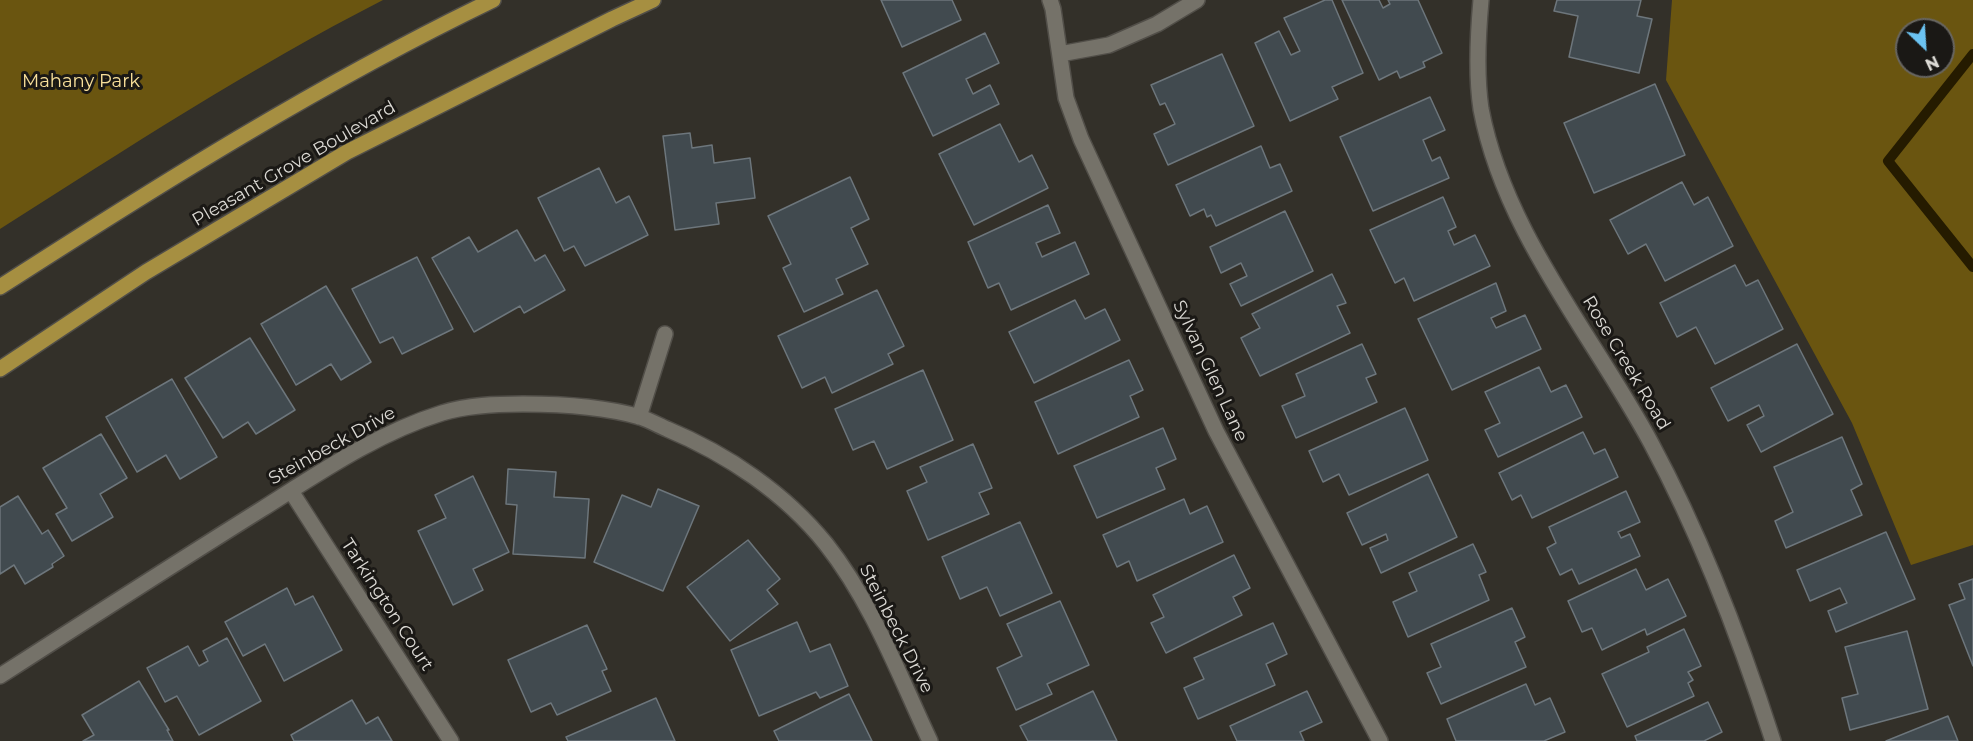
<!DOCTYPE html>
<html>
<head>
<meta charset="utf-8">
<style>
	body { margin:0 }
	#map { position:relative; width:1973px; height:741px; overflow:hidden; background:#333029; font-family:Montserrat,sans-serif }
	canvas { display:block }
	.north { position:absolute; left:1895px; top:18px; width:60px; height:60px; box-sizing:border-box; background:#1a1815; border:2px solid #676561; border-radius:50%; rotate:155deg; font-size:16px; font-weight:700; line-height:24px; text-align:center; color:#dbd9d4 }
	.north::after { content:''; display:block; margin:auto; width:21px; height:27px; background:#6bc3f2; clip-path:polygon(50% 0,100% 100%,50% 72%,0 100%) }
</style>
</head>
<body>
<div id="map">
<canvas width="1973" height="741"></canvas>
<div class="north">N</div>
</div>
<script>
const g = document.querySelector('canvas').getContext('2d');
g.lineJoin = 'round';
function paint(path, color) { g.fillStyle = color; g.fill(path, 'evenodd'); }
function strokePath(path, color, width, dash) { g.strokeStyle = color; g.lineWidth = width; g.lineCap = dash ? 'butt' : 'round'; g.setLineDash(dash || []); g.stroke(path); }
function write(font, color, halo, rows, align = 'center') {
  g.font = font + ' Montserrat,sans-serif'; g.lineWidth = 6; g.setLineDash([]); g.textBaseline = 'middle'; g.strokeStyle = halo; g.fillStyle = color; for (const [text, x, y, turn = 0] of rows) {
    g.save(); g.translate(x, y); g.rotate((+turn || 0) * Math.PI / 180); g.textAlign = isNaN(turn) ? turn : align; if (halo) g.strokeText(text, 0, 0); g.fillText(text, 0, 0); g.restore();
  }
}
const green = new Path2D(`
	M0,0h383c-133,68 -257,149 -383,229z
	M1672,0h301v545l-62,20 -59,-142 -186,-343zM1907,30h36v36h-36z`);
const stream = new Path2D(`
	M1973,54l-85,107 85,106`);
const building = new Path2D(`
	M881,0h71l9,20 -59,27z
	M1325,0h7l31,73 -31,14 6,12 -48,22 -35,-78 24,-12 12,24 9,-4 -16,-33z
	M1342,0h37l4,8 7,-4 -2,-4h30l24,53 -19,9 2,5 -25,11 -3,-7 -18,9z
	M1557,0h84l-4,16 15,3 -13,54 -70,-16 9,-41 -24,-5z
	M985,33l14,30 -33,16 7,15 17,-9 9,19 -66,32 -30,-63z
	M1222,54l32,72 -86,39 -14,-31 21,-10 -10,-21 -5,2 -9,-20z
	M1655,84l30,71 -91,38 -30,-70z
	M1430,97l15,33 -22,10 9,21 8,-4 9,21 -76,33 -33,-74z
	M1000,124l19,38 13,-7 16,33 -74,37 -35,-71z
	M690,133l2,15 20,-3 2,18 36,-5 5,40 -39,5 3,21 -44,6 -12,-94z
	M1261,146l9,22 10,-4 12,27 -76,35 -5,-11 -4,2 -3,-8 -14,7 -14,-31z
	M599,168l17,35 13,-7 19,39 -63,31 -11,-20 -10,5 -26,-53z
	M850,177l19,42 -18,9 17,36 -32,15 7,15 -39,18 -21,-44 8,-4 -23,-48z
	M1682,182l12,23 14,-8 25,49 -68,35 -19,-37 -18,10 -18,-34z
	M1443,197l13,30 -8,4 6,14 21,-10 15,31 -76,35 -10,-23 -9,5 -25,-53z
	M1048,205l12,28 -24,10 6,14 33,-15 14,32 -78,36 -12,-27 -11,5 -20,-46z
	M1285,211l28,60 -72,35 -11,-22 17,-8 -6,-13 -20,10 -11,-26z
	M517,230l18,31 10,-6 20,35 -41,23 -4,-7 -46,26 -42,-74 37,-21 9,15z
	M417,257l36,72 -51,25 -9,-17 -13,6 -28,-54z
	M1735,265l11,21 12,-6 25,49 -68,35 -19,-37 -19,10 -17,-34z
	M1332,274l14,29 -9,3 13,27 -90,43 -19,-38 19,-10 -8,-14z
	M1496,283l10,28 -15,7 5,10 29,-13 16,34 -89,41 -34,-71z
	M326,286l45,76 -30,18 -10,-16 -35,21 -35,-61z
	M877,290l27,56 -16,8 5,10 -61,29 -7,-16 -23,11 -24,-52z
	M1075,300l10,19 20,-10 15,31 -86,43 -25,-51z
	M250,338l45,72 -39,24 -8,-12 -25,16 -38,-60z
	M1362,344l14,30 -10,4 11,24 -81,36 -14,-32 23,-10 -9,-22z
	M1797,344l36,70 -72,38 -14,-27 17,-9 -5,-11 -31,16 -17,-33z
	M1129,360l14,30 -13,6 9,21 -81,37 -23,-52z
	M1539,367l12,25 15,-7 16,32 -84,40 -13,-27 15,-7 -15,-31z
	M923,370l30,70 -66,29 -13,-28 -21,9 -18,-41z
	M172,379l45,78 -37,22 -14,-24 -29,17 -31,-55z
	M1405,408l23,52 -79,35 -10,-21 -16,8 -14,-31z
	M1163,428l13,31 -20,9 9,21 -68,29 -23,-52z
	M1583,432l11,22 11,-5 13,28 -86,41 -11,-23 -9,5 -13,-27z
	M101,434l26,44 -27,16 13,23 -41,24 -16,-27 11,-6 -24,-40z
	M1842,437l20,47 -11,6 11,25 -76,33 -11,-27 18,-9 -19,-45z
	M973,444l19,44 -13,5 10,21 -61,26 -21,-49 20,-9 -7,-15z
	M508,469l48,3 -2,25 35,2 -4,59 -72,-4 4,-49 -11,-1z
	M1428,474l29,63 -76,36 -11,-25 18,-8 -2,-6 -24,11 -15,-32z
	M473,476l36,76 -36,17 10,21 -30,15 -35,-74 28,-13 -11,-23z
	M658,489l41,17 -36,85 -69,-29 28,-67 29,12z
	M1626,491l14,31 -22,10 3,6 9,-4 10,22 -61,28 -7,-15 -12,6 -13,-27 9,-5 -7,-16z
	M18,496l24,38 6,-4 16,26 -12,8 1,3 -28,17 -11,-19 -14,9v-67z
	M1184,499l6,15 17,-8 16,36 -86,39 -8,-20 -12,6 -14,-32z
	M1020,522l32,71 -52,23 -13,-29 -27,12 -18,-42z
	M1886,532l29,67 -79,33 -8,-21 19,-8 -7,-15 -30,13 -13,-31z
	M748,540l32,39 -13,11 11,14 -48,37 -43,-54z
	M1473,544l13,28 -7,3 10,25 -81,37 -15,-35 24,-11 -8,-18z
	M1234,555l16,33 -17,9 9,18 -76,38 -15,-30 13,-6 -11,-22z
	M1636,569l10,21 22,-11 18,37 -39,19 -2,-6 -43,21 -10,-22 -10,4 -14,-31z
	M1973,579v87l-24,-61 16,-6 -6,-15z
	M287,588l8,17 18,-9 29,54 -58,31 -19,-37 -22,12 -18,-34z
	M1060,601l29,64 -42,19 5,10 -36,16 -19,-42 25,-12 -15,-32z
	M1512,608l13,29 -10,5 11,25 -85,37 -14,-31 14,-6 -10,-23z
	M797,622l13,30 20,-8 18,42 -28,12 -4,-6 -57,24 -28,-66z
	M1273,623l14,31 -21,10 9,21 -77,34 -14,-31 20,-9 -10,-21z
	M587,625l20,44 -5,2 9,20 -54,24 -6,-12 -20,9 -23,-52z
	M1684,629l17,37 -13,6 5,8 -5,3 6,13 -67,31 -25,-53 47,-22 -2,-5z
	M1907,631l21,78 -78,21 -8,-32 16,-4 -13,-47z
	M227,638l34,63 -62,34 -22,-39 -12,6 -18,-34 41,-22 11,20 9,-5 -5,-10z
	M139,681l30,49h-2l6,11h-90l11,-6 -12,-20z
	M1526,684l9,21 15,-7 15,34 -21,9h-88l-9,-22z
	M1093,691l24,50h-89l-8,-15z
	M1307,691l15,31 -22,10 4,9h-67l-7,-15z
	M849,694l23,47h-93l-5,-10z
	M656,698l19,43h-107l-2,-4z
	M352,700l14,24 12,-7 14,24h-98l-3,-6z
	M1708,702l14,30 -18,9h-67l-2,-5z
	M1948,716l10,25h-72z`);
const minor = new Path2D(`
	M1050,0l3,9 13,89 15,41 135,292 164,310
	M1481,0c-3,33 -5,76 0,109 23,123 112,226 170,334 51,95 89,195 122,298
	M1060,54l49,-9 48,-21 40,-24
	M639,417l26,-83
	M291,491l160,250
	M0,676c87,-56 174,-112 262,-167 57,-36 115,-76 180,-96 26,-8 54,-9 81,-9 36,0 82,3 117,13 9,3 18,8 27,12 60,25 118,64 159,115 46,58 73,131 104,197`);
const major = new Path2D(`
	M0,287c160,-103 321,-204 493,-287
	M0,369l146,-97 201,-120 265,-133 41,-19`);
const parkNames = [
	["Mahany Park",81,82]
];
const streetNames = [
	["Pleasant Grove Boulevard",294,164,-30],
	["Rose Creek Road",1626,363,59],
	["Sylvan Glen Lane",1210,371,65],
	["Steinbeck Drive",332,446,-29],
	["Tarkington Court",387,605,57],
	["Steinbeck Drive",896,629,63]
];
paint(green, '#6a5510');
strokePath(stream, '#251b00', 10);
paint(building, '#414a4f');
strokePath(building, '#6d767c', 1.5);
strokePath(minor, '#514e48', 18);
strokePath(major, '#514e48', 18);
strokePath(minor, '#757269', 15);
strokePath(major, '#a68f41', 15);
write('18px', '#f9e09a', '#1a1815', parkNames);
write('18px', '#dbd9d4', '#1a1815', streetNames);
</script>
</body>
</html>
